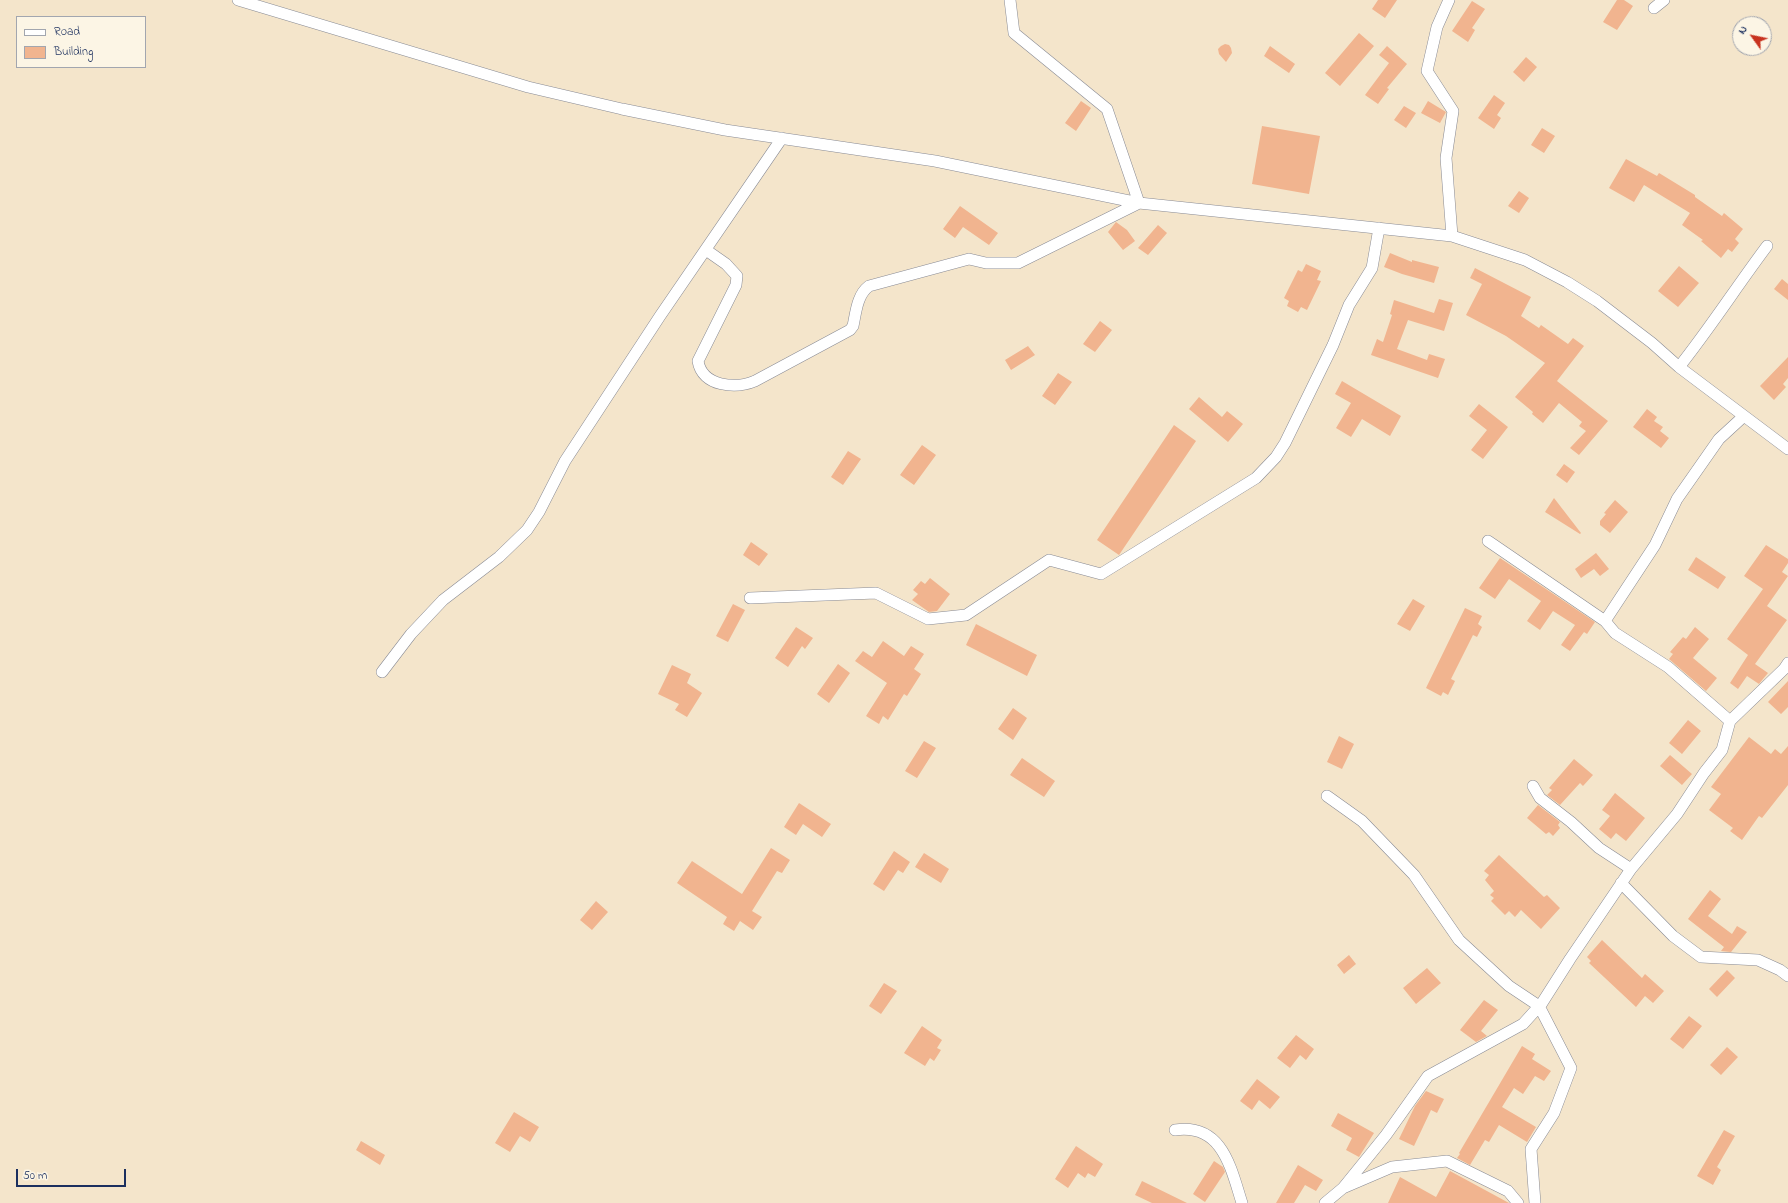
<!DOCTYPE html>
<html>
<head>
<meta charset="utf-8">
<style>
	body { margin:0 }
	#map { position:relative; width:1788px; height:1203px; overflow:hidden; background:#f4e5cb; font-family:"Indie Flower",sans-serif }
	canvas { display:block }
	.legend { position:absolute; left:16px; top:16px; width:130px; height:52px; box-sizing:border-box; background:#fcf5e5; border:1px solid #a2a6af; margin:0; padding:5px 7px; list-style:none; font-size:12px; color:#1b2f5e }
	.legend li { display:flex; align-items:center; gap:8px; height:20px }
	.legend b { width:20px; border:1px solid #a2a6af }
	.north { position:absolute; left:1732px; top:16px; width:40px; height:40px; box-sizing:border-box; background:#fcf5e5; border:1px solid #a2a6af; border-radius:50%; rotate:303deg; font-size:11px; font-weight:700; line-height:16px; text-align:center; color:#1b2f5e }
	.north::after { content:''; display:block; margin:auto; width:14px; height:18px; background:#c8321e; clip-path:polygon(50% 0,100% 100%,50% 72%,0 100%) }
	.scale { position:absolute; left:16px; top:1169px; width:110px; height:18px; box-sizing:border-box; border:2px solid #1b2f5e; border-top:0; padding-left:5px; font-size:12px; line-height:14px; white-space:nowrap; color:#1b2f5e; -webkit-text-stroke:3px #fcf5e5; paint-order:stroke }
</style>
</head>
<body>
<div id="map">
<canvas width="1788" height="1203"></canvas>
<ul class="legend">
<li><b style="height:5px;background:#fff"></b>Road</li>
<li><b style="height:11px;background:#f1b48f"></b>Building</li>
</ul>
<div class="north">N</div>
<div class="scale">50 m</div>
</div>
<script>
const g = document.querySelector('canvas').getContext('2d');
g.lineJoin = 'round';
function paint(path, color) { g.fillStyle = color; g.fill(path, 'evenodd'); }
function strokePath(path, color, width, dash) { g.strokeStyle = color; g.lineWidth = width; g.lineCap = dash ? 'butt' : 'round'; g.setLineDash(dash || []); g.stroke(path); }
const building = new Path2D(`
	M1378,0h19l-12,18 -13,-9z
	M1617,0h7l9,6 -16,24 -14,-8z
	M1472,1l13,8 -13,19 3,2 -7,12 -16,-11z
	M1359,33l15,13 -34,40 -15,-13z
	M1225,44l4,1 2,3 1,5 -6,9 -7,-8 -1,-5 3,-3z
	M1270,46l25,18 -6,9 -25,-17z
	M1387,46l20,18 -20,24 2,1 -11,15 -13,-9 24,-32 -10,-8z
	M1526,57l11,10 -13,15 -11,-10z
	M1494,95l11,8 -8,12 4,3 -7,11 -16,-11z
	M1081,101l10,7 -15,23 -11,-8z
	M1428,101l18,11 -6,11 -19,-10z
	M1404,106l12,7 -10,15 -12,-8z
	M1262,126l58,10 -11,58 -57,-10z
	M1542,128l13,8 -11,17 -13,-8z
	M1626,159l31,17 2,-3 36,22v2l27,19 2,-3 19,16 -8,10 4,4 -7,9 -4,-3 -7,9 -20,-17 2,-1 -21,-15 8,-12 -46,-28 -10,17 -25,-14z
	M1519,191l10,7 -10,15 -11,-7z
	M960,206l38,27 -9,12 -26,-18 -8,11 -12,-9z
	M1116,222l11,8 8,11 -12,9 -15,-18z
	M1158,225l9,8 -19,22 -10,-7z
	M1390,253l22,9v-2l27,7 -5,16 -32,-9 -18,-7z
	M1306,264l15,7 -4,9 4,1 -14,29 -6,-3 -3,5 -11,-6 2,-5 -5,-3 14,-28 4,2z
	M1679,266l20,17 -21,24 -20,-16z
	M1475,268l56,29 -10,19 18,12 2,-3 27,19 5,-6 11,8 -27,35 51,40 -29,34 -9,-7 16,-17 -7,-5 3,-4 -23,-19 -16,20 -11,-9 1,-2 -18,-15 30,-34 -39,-27 -40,-21 16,-31 -12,-6z
	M1782,279l6,5v16l-14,-11z
	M1439,299l14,4 -9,28 -36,-11 -11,29 30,11 2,-6 16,5 -7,19 -67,-23 6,-16 6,3 9,-27 -2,-1 4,-14 40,13z
	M1100,321l12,9 -17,22 -12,-8z
	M1028,346l7,9 -24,15 -6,-10z
	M1788,357v21l-5,6 3,3 -12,13 -14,-14z
	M1058,373l14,9 -17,23 -13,-9z
	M1342,381l59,35 -11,20 -28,-17 -11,18 -15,-9 15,-25 -16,-9z
	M1199,397l23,20 5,-6 16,13 -15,18 -39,-33z
	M1479,404l29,23 -25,32 -12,-9 16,-20 -18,-14z
	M1647,409l10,8 -3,4 9,6 -3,4 9,7 -8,10 -28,-21z
	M1174,425l22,16 -77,114 -22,-15z
	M922,445l14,10 -22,30 -14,-10z
	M848,451l13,8 -18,26 -12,-8z
	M1564,464l11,8 -8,11 -11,-8z
	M1554,498l27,35 -1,1 -35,-22z
	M1615,500l13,12 -18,21 -10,-8v-4l6,-7 -2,-1z
	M751,542l17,12 -9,12 -16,-11z
	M1766,545l22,14v4l-6,9 6,4 -21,30 20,14 -32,44 13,9 -5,6 -4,5 -12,-8 -9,13 -8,-6 18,-28 -21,-16 36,-50 -19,-13z
	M1596,553l13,16 -9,7 -6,-7 -13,9 -6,-9z
	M1696,557l30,20 -8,12 -30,-19z
	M1500,558l95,64 -8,12 -3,-2 -14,19 -9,-6 14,-20 -22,-14 -13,19 -13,-9 14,-20 -32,-22 -14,20 -16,-11z
	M930,578l20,16 -13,17 -8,1 -17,-12 6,-6 -5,-4 8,-9 4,3z
	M1413,599l12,7 -15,25 -13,-7z
	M733,604l12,6 -17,32 -12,-6z
	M1465,608l17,8 -4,8 4,3 -5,10 -4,-2 -22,44 4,2 -7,14 -5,-3 -2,4 -15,-8z
	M976,624l61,31 -10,21 -61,-31z
	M796,627l17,11 -8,11 -3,-3 -14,21 -13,-9z
	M1695,627l14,12 -16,19 24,20 -11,13 -37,-32 4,-5 -3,-2 13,-15 3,2z
	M883,641l21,15 7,-10 13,8 -10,15 7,5 -14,22 -3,-2 -16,26 -5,-4 -4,8 -13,-8 21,-33 -32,-22 8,-10 9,6z
	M838,664l12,9 -21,30 -12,-9z
	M672,665l19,9 -4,9 15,10 -15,24 -12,-7 4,-6 -21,-10z
	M1788,681v26l-7,7 -13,-12z
	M1013,708l14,10 -14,22 -15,-11z
	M1688,720l13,11 -19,23 -13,-11z
	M1339,736l15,8 -12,25 -15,-7z
	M1749,737l22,17 4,-5 6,5 7,-8v39l-26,33 -3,-2 -17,24 -12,-9 3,-3 -24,-18 12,-16 -10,-7z
	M924,741l12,7 -19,30 -12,-7z
	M1670,755l22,19 -10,11 -22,-19z
	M1022,758l33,23 -11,16 -34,-22z
	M1574,759l19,16 -10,11 -3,-3 -20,22 -13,-10 5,-5 -3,-2z
	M1615,793l30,25 -19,23 -10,-8 -5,6 -12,-10 11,-13 -8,-6z
	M799,803l32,21 -9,13 -19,-13 -7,11 -12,-8z
	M1538,805l22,17 -2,3 2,3 -7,8 -4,-4 -3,2 -19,-16z
	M771,848l19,12 -8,13 -5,-2 -25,40 10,6 -9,13 -13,-9 -6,10 -11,-7 4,-7 -50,-34 15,-22 50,33z
	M894,851l16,11 -7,11 -5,-3 -14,21 -11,-7z
	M924,853l25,16 -8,14 -26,-16z
	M1499,855l45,42 3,-2 13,13 -19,21 -20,-19 -6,7 -6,-6 -4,4 -14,-14 3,-3 -4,-3 4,-4 -9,-11 4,-5 -5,-4z
	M1710,890l11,9 -13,17 24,18 5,-8 10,6 -16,20 -10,-1 3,-4 -36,-28z
	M596,901l12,11 -16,18 -12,-10z
	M1602,940l40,38 3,-4 19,17 -11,12 -8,-7 -9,11 -47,-44 2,-2 -4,-4z
	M1349,955l7,9 -12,10 -7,-9z
	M1427,968l14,15 -25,21 -13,-16z
	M1727,970l8,8 -18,19 -8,-8z
	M884,983l13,8 -16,23 -12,-8z
	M1484,1000l14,10 -17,21 6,5 -11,6 -16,-12z
	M1689,1016l13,10 -19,23 -13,-10z
	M922,1026l20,14 -5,8 4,2 -7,11 -4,-3 -5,8 -21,-13z
	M1296,1035l18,14 -8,11 -6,-5 -10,13 -13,-10z
	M1522,1046l13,8 -3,5 19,12 -7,10 -9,-5 -12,18 -9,-6 -12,19 34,20 -9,15 -28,-17 -10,17 -4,-2 -15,25 -13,-7 3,-4 -1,-1z
	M1727,1047l11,10 -17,18 -11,-10z
	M1257,1079l23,18 -10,12 -11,-9 -7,10 -12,-9z
	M1426,1091l18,8 -7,14 -6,-3 -17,36 -15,-7 16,-33z
	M514,1112l25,15 -9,15 -10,-6 -10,16 -15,-9z
	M1338,1113l36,20 -15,24 -13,-7 6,-12 -21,-12z
	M1724,1130l11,6 -18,31 4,3 -8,15 -16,-9z
	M361,1141l24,14 -5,10 -24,-15z
	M1076,1146l27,18 -8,13 -7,-4 -3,5 -7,-5 -10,15 -13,-9z
	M1214,1161l9,6 2,5 -20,30 -12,-8z
	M1298,1165l25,15 -7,11 -11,-6 -11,18h-18z
	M1450,1171l59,32h-121l12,-26 36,20z
	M1142,1181l45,22h-35l-17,-8z`);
const minor = new Path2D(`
	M238,0l290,87 94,22 103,21 210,31 204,42 313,33 73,24 42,22 30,19 55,42 27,24 109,82
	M1449,0l-12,27 -10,44 26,40 -7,47 6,78
	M1654,8l10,-8
	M706,250l20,14 11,12 -1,9 -38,76c4,26 38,28 57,20l95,-51 3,-4c3,-14 4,-31 16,-40l100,-27 17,4h32l121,-60 -32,-94 -93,-76 -4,-33
	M1679,367c31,-39 58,-81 88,-121
	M1488,541l117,80 50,-76 22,-46 42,-60 25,-23
	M750,598l126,-5 52,26 38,-4 83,-55 52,14 155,-96 20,-21 9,-14 48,-98 16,-40 23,-37 7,-40
	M1605,621l10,12 53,34 62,54
	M382,672l29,-38 32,-34 56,-43 28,-27 12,-18 26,-51 95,-145 122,-178
	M1533,786l7,12 31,24 28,26 32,21
	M1327,796l35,25 52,54 45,65 50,46 30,20 32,62 -17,45 -23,36 4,54
	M1621,883l52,53 28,21 57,3 22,10 8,6
	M1175,1130c48,-7 56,39 67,73
	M1343,1188l43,-53 42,-59 95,-52 19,-21 28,-44 61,-90 46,-55 27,-41 18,-23 8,-29 54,-52 4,-6
	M1325,1203l18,-15 49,-21 55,-6 61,30 10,12`);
paint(building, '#f1b48f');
strokePath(minor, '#888a94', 12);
strokePath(minor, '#fff', 11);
</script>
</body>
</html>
